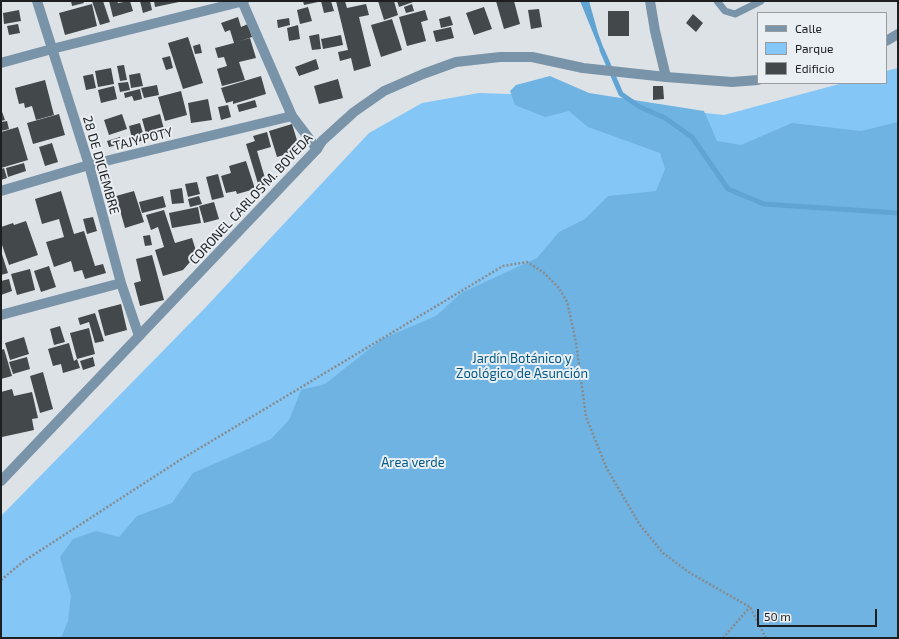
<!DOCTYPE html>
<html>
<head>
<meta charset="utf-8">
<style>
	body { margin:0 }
	#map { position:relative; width:899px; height:639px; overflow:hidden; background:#dde2e6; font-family:"Exo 2",sans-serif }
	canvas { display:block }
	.frame { position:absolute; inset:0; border:2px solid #1d1f20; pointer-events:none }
	.legend { position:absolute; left:757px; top:12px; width:130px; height:72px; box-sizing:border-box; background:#eaeff3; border:1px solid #989c9f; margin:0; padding:5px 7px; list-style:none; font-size:12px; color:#1d1f20 }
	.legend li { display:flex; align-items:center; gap:8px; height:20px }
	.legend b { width:20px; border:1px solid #989c9f }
	.scale { position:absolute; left:757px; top:609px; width:120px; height:18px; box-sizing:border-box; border:2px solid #1d1f20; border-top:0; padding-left:5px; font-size:12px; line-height:14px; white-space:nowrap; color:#1d1f20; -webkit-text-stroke:3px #eaeff3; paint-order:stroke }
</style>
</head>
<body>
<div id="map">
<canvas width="899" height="639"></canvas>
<div class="frame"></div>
<ul class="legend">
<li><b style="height:5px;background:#7994a9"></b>Calle</li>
<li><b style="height:11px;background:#84c7f6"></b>Parque</li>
<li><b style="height:11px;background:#43484b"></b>Edificio</li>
</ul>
<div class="scale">50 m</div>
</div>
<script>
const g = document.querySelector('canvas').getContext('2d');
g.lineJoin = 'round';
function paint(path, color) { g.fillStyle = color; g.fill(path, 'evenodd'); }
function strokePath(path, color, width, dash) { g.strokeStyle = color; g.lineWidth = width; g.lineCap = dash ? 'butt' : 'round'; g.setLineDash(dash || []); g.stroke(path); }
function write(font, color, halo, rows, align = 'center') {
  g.font = font + ' "Exo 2",sans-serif'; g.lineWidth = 4; g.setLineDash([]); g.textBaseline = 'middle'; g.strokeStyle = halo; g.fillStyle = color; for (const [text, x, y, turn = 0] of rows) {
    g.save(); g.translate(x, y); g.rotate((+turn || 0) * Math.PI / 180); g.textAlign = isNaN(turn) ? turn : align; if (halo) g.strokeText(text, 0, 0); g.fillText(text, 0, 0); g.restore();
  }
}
const green = new Path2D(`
	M898,68v570h-897v-122l203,-207 165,-176 53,-30 57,-10 61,2 184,20 119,-32h43v-12z`);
const forest = new Path2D(`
	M550,76l39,17 115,18 13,30 24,4 51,-22 69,8 37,-9v516h-837l7,-17 3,-25 -11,-39 13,-18 23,-8 23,6 18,-21 35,-13 21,-30 78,-34 18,-19 12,-30 24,-6 57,-45 54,-23 25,-23 76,-35 22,-26 26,-13 23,-23 48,-5 9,-22 -5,-16 -72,-26 -19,-16 -24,6 -30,-12 -5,-14 6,-6z`);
const water = new Path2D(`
	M580,1h9l9,32 8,22h-4z`);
const stream = new Path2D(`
	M602,50l19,44 19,13 25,11 27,19 36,52 36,15 134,9`);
const building = new Path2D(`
	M71,1h12l1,2 -12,3z
	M92,1h11l7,21 -10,3z
	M109,1h8l1,2 12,-2 3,10 -20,6z
	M140,1h10l2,9 -9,3z
	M154,1h25v1l-24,5z
	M303,1h15v1l-14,3z
	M321,1h10l3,10 -10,2z
	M336,1h9l2,7 19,-4 3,11 -10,2 12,49 -17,5 -3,-13 -11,3 -2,-9 10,-2z
	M378,1h16l4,14 -14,5z
	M397,1h19l-17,6z
	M496,1h18l6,23 -16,5z
	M92,4l5,22 -32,9 -6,-22z
	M412,4l2,7 -8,2 -2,-6z
	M308,7l4,14 -12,3 -3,-14z
	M484,7l8,22 -18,6 -8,-22z
	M539,9l3,18 -11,2 -3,-19z
	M19,10l2,11 -17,3 -1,-11z
	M425,10l3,10 -7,2 5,19 -19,5 -8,-29z
	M608,11h21v25h-21z
	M693,14l10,9 -7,9 -10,-9z
	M450,16l3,9 -12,3 -2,-9z
	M238,17l3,10 7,-3 4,13 -12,4 10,-3 6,20 -17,4 6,18 -23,6 -5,-17 10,-3 -3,-9 -6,1 -3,-10 19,-5 -4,-13 -5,2 -4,-9z
	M289,18l1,7 -12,3 -1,-8z
	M392,19l10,31 -21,7 -10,-32z
	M18,24l2,9 -11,2 -2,-9z
	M298,25l2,14 -11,2 -2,-13z
	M451,27l3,11 -18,4 -3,-11z
	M319,34l2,15 -9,1 -3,-14z
	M341,35l2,10 -20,4 -2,-10z
	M188,37l15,46 -20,6 -15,-46z
	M200,44l2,9 -7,1 -2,-8z
	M170,56l3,12 -7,2 -4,-12z
	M316,59l3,10 -20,7 -4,-9z
	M124,65l3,15 -7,1 -3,-15z
	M111,68l3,16 -16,3 -3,-16z
	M140,73l3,13 -12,2 -2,-13z
	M93,74l3,14 -10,2 -3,-14z
	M261,76l5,18 -33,10v-3l-7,2 -5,-15z
	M338,79l5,19 -24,6 -5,-18z
	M45,80l9,35 -18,5 -4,-14 -7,2 -1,-5 -5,1 -4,-16z
	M128,82l2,8 -10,2 -2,-9z
	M157,85l2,10 -15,3 -3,-10z
	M114,86l3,13 -16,4 -3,-13z
	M653,86h10l1,13 -11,1z
	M140,89l2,10 -8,2 -2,-5 -7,2 -1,-5z
	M181,91l6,24 -22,6 -7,-24z
	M208,99l4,21 -21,3 -3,-20z
	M255,100l2,7 -18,5 -2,-7z
	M228,105l3,12 -10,3 -3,-13z
	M1,109l4,11 -4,1z
	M59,114l6,21 -32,9 -6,-21z
	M122,114l5,15 -18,6 -5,-15z
	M160,114l5,19 -18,4 -5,-18z
	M7,121l2,8 -8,2v-9z
	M140,123l5,17 -12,3 -4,-17z
	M292,124l8,26 -23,7 -8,-26z
	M18,127l10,33 -27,8v-36z
	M267,132l4,15 -14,4 10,34 -8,2 -13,-43 9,-3 -2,-5z
	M120,137l1,7 -12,3 -2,-6z
	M52,143l6,19 -13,4 -6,-19z
	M246,161l9,28 -18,5 -1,-3 -10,2 -5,-17 10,-3 -2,-7z
	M24,163l2,8 -18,6 -2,-9z
	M4,168l3,10 -6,2v-11z
	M218,174l6,23 -12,3 -6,-23z
	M197,182l3,12 -12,3 -3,-13z
	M182,188l2,15 -12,1 -2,-14z
	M61,191l13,43 10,-3 11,35 8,-2 3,9 -21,6 -3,-9 -8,2 -3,-11 -17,6 -8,-25 18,-5 -5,-18 -17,5 -7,-25z
	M134,191l10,31 -19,6 -9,-32z
	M163,196l3,11 -24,6 -3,-11z
	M199,196l3,8 -12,3 -2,-8z
	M214,202l5,17 -15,4 -5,-17z
	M198,207l3,16 -29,5 -3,-15z
	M164,210l11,33 17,-5 5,16 -14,16 -20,6 -8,-26 9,-3 -6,-20 -7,3 -5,-15z
	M93,217l4,14 -10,3 -4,-15z
	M26,221l12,34 -29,10 -8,-23v-15l12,-4 1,2z
	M150,235l2,10 -7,1 -2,-10z
	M1,251l7,22 -7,2z
	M152,255l12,45 -24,6 -6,-23 7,-2 -5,-22z
	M49,266l7,21 -15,5 -7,-21z
	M30,269l5,21 -18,5 -6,-21z
	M9,279l3,12 -11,4v-14z
	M121,304l6,26 -22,6 -7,-26z
	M95,313l9,28 -9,2 -6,-21 -9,3 -2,-7z
	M60,326l5,16 -11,3 -4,-16z
	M89,328l6,26 -18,5 -7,-26z
	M24,337l5,17 -19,6 -5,-17z
	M69,343l5,18 3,-2 3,9 -17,5 -2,-9 -8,2 -5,-17z
	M4,349l8,27 -11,3v-29z
	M27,357l3,12 -17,5 -4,-12z
	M93,357l2,9 -12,4 -3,-9z
	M43,372l10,37 -13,4 -10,-37z
	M12,389l2,7 18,-4 6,26 -6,1 2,11 -32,7 -1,-45z`);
const path = new Path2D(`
	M1,580l23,-19 156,-101 323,-194 24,-4 16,10 16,16 8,14 9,40 10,75 21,52 33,56 23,28 27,20 60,34 16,31
	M723,638l27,-31`);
const service = new Path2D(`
	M717,1l8,10 10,3 26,-13`);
const minor = new Path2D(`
	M37,1l52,164 32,118 18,53
	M242,1l50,115 25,33
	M650,1l5,30 11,46
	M1,63l51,-14 192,-48
	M1,191l88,-26 203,-49
	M1,315l120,-32`);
const tertiary = new Path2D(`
	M886,41l12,-7
	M1,481l316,-332 5,-8 32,-29 30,-21 39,-17 33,-12 44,-5h32l51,11 83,9 66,5 26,-2`);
const streetNames = [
	["TAJY POTY",143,139,-14],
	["28 DE DICIEMBRE",101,165,74],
	["CORONEL CARLOS M. BOVEDA",251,199,-47]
];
const parkNames = [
	["Jardín Botánico y",522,359],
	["Zoológico de Asunción",522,374],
	["Area verde",413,463]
];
paint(green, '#84c7f6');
paint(forest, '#6fb3e3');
paint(water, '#60a4d3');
strokePath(stream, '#60a4d3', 5);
paint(building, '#43484b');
strokePath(path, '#878b8d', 2.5, [2, 2]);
strokePath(service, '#7994a9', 7);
strokePath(minor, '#7994a9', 10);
strokePath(tertiary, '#7994a9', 10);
write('13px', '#1d1f20', '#eaeff3', streetNames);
write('13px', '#005986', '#eaeff3', parkNames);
</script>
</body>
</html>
